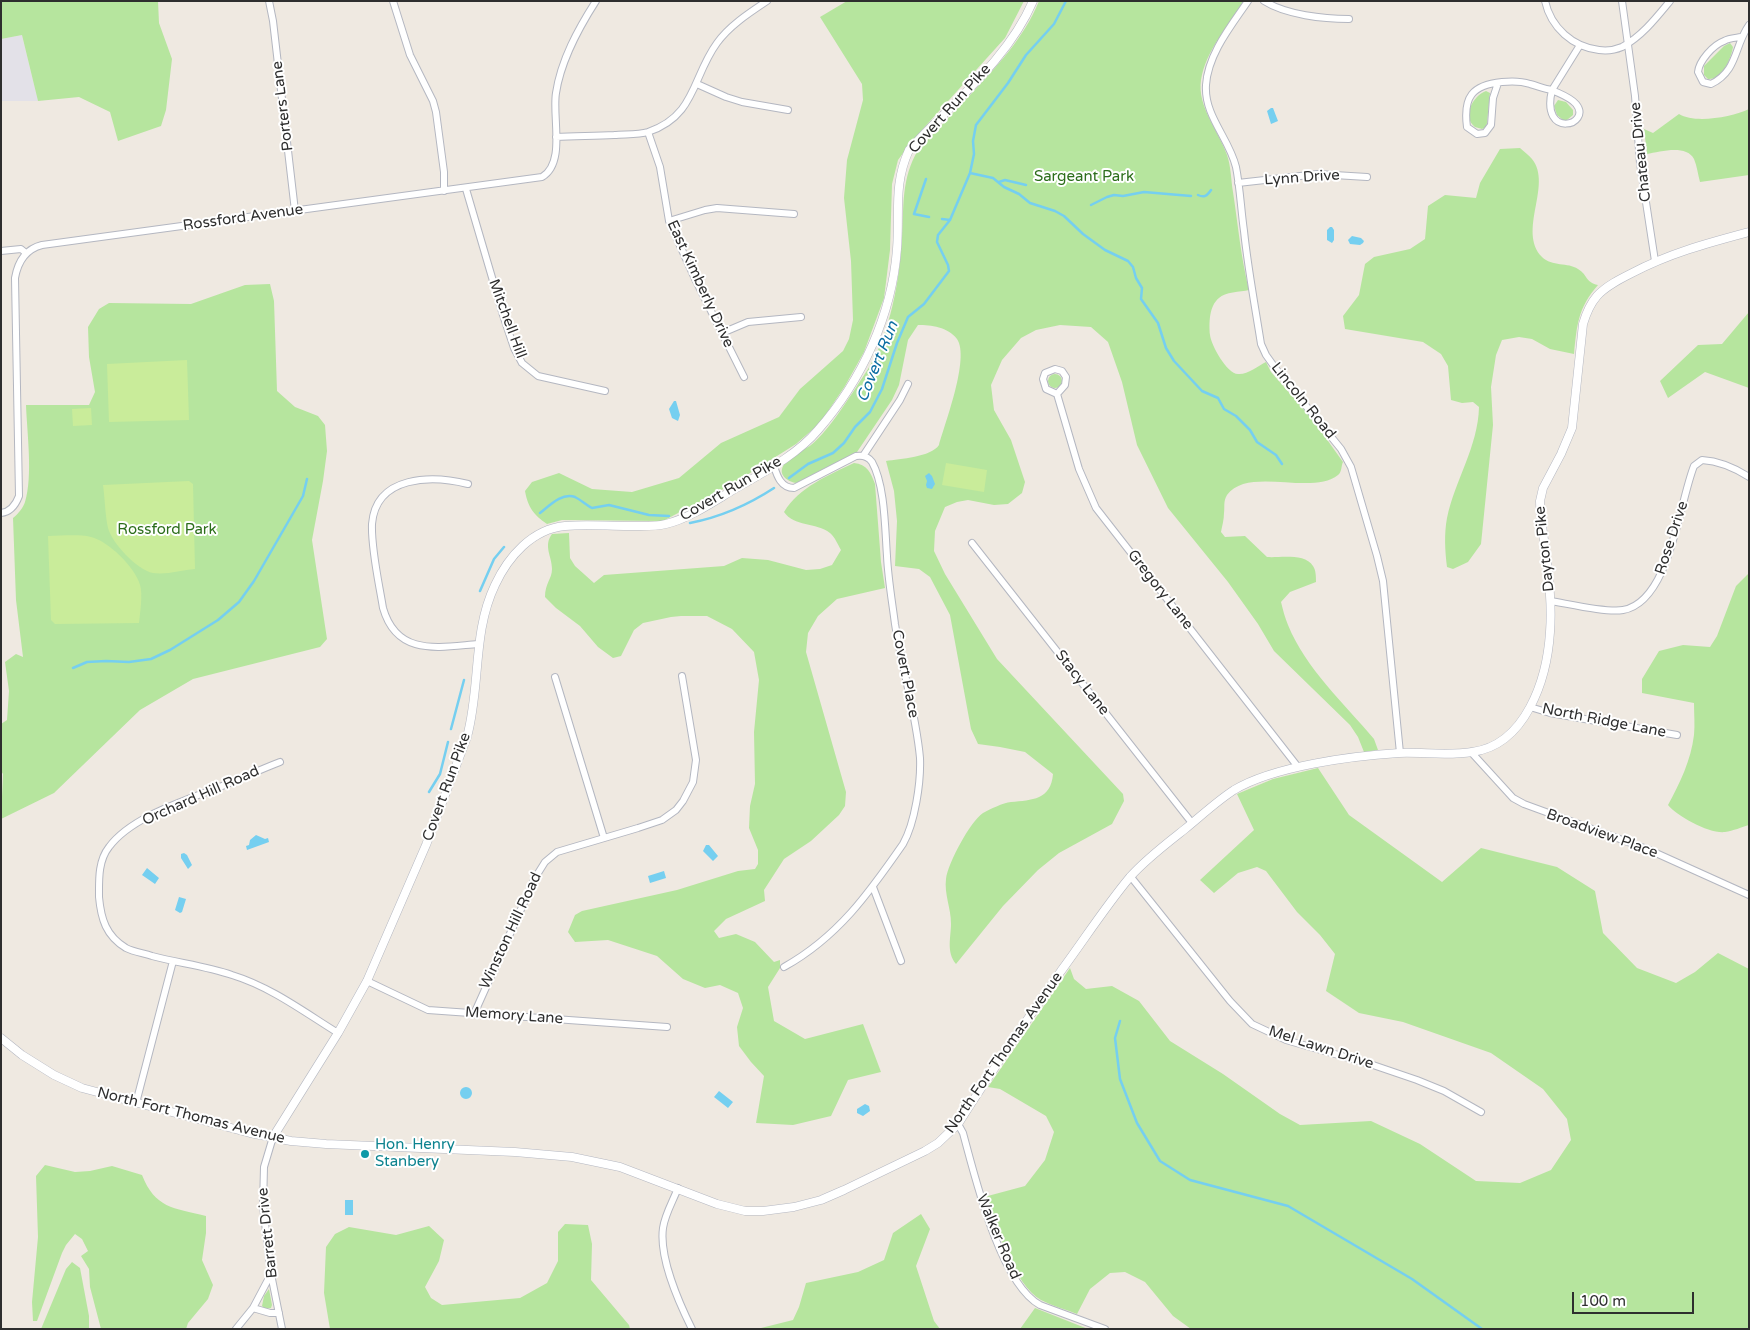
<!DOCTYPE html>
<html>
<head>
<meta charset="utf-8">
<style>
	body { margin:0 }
	#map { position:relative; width:1750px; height:1330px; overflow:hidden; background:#efe9e1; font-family:"Varela Round",sans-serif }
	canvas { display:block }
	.frame { position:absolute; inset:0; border:2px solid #2e2e2e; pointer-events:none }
	.scale { position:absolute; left:1572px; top:1292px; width:122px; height:22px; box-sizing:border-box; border:2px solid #2e2e2e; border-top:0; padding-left:6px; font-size:15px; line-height:18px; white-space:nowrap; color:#2e2e2e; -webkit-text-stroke:4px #fff; paint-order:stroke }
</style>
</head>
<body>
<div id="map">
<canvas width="1750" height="1330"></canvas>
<div class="frame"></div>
<div class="scale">100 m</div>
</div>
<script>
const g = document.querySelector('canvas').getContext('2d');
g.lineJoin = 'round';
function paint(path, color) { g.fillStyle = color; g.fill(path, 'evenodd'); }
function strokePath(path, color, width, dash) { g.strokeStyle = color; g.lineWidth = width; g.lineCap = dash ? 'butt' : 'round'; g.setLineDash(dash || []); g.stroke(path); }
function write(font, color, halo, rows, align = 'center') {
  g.font = font + ' "Varela Round",sans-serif'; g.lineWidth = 4; g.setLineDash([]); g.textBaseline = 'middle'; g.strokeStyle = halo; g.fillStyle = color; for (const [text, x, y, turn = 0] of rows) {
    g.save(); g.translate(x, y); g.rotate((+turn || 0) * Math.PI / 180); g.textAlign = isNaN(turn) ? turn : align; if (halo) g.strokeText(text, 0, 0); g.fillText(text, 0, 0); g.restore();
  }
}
const industrial = new Path2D(`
	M22,35l16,66h-37v-62z`);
const green = new Path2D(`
	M1,1h157l1,22 13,36 -6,51 -5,16 -43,15 -8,-29 -31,-15 -41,4 -16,-66 -21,4z
	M847,1h177l-19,37 -93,103 -14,19 -6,24 -2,66 -6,48 -20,54 -19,34 -25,37 -24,21 -65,41 -68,36 -101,-1 -15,4c-13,-9 -19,-16 -22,-33l7,-9 27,-9 33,16 40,3 47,-14 42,-35 58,-26 21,-28 43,-38 6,-12 4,-19 -2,-59 -7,-63 3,-38 16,-60 -1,-16 -42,-67z
	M1039,1h206c-17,25 -39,49 -44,79 -4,27 18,51 26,75 4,11 4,25 6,37 5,33 8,66 16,98 -9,2 -24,2 -30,8 -10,8 -10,25 -9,37 1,10 17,39 28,39 9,1 20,-8 28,-12l5,10 42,48 30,42c-2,4 -1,10 -5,13 -26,21 -90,-9 -111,20 -4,7 -2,11 -3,18 0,7 -2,13 -3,19l4,5 20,-1 22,21c13,1 38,-4 46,9 3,4 3,11 3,16l-26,10 -9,10c2,8 4,16 7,23 18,44 56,78 86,114l4,11 -14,2 -6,-15 -8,-12 -76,-74 -16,-27 -30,-42 -60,-74 -31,-63 -15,-63 -14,-40 -17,-15 -31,-2 -24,5 -15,8 -19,22 -11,25 3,25 17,30 14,42 -3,11 -14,11 -14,1 -26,-5 -11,2 -12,5 -10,24 -1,20 11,23 52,85 126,135 1,7 -12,23 -53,29 -21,17 -35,36 -47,58c-10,-12 -5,-27 -5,-40 0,-16 -7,-30 -5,-45 2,-16 24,-57 37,-66 7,-4 20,-10 28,-11 21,-2 40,-2 42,-28l-28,-22 -25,-5 -22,-3 -7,-15 -21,-114 -20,-38 -11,-8 -24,-3 2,-45 -3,-30 -8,-30c14,-2 45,-4 53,-16 6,-22 31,-87 18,-106 -9,-12 -26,-14 -39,-14l-10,15 -9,45 -7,15 -35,52 -61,31c-6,-1 -16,-6 -14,-14 3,-11 21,-18 29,-24 19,-15 43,-55 57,-76 22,-35 32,-90 34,-131 2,-32 -1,-59 16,-88 18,-19 35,-37 53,-56 26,-28 53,-56 68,-93z
	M1730,43l3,4c-2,12 -11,33 -25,32l-4,-4v-9l20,-20z
	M1486,91l4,2 -3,30 -1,4 -4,2c-2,-1 -5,-1 -7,-2 -14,-11 -1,-32 11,-36z
	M1558,100l8,2 7,8v5l-6,5h-4l-6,-5 -3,-9z
	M1749,109v66l-49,7c-2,-7 -3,-16 -6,-23 -8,-15 -34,-7 -47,-5l-3,-25 9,4 26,-19c16,10 53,3 70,-5z
	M1520,148c4,4 9,7 12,11 21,26 -15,72 10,98 10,10 26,5 36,12 10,6 7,13 20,16 -20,23 -21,39 -24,69l-24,-5 -18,-10 -13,-2 -17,3 -6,15 -5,32 2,38 -12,119 -13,18 -15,7 -6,-2c-2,-16 -3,-33 0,-49 8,-38 31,-71 32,-111l-6,-5 -11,1 -11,-3 -3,-34 -7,-12 -18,-12 -78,-13 -2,-13 16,-21 6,-31 9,-7 36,-8 15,-10 3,-33 17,-11 31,3 4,-15 20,-34z
	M270,284l4,17 3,90 18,16 23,9 7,9 2,26 -4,30 -11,59 15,99 -7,8 -127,32 -53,31 -86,83 -53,26 2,-45 -2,-3v-47l6,-4 2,-29 -4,-29 11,-8 7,3 -7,-57 -3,-82c5,-4 10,-10 12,-16 8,-26 2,-69 1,-97h63l6,-13 -6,-35 -1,-30 11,-18 10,-6 82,1 54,-19z
	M1749,312v76l-44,-16 -37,26 -8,-17 38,-36 24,-1z
	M1048 381a7 7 0 1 1 14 0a7 7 0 1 1-14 0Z
	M854,463c13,1 17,10 21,21l6,78 4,26 -48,11 -19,17 -10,17 -2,19 40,140 -1,14 -6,9 -28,26 -27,18 -20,31 1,11 -39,18 -12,12 5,7 17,-4 19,8 19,20 6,-2v8l-12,19 6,34 31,18 58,-15 18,48 -33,8 -17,36 -38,9 -37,-2 8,-47 -13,-14 -12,-16 -2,-19 6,-19 -5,-15 -18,-8 -15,3 -22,-9 -26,-23 -49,-16 -33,2 -7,-10 7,-17 7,-4 95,-21 61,-19 17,-2 3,-5v-14l-9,-22 1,-22 5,-22 -1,-52 5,-52 -5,-28 -22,-23 -25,-13h-26l-10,1 -28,6 -9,7 -13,26 -8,2 -15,-11 -18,-21 -24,-18 -11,-11c0,-14 7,-18 7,-28 0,-13 -9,-23 0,-35l17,-1 1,25 5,8 19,17 10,-8 120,-9 18,-8 26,2 38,10 14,-1 12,-4 9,-15c-3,-5 -6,-13 -11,-17 -14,-11 -36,-6 -46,-21 15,-25 45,-37 70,-49z
	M1749,573v252c-7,2 -16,6 -24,7 -15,2 -47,-15 -57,-27 12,-22 23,-45 26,-70 1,-10 0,-21 0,-32l-52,-10v-14l17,-28 24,-6 27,2 7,-11 19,-50z
	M1318,768l31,47 93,67 39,-34 76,19 38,24 8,42 34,35 39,15 19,-11 23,-19 31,16v360h-558l-18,-13 -28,-34 -20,-10 -15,1 -20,16 -13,25c-12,-5 -25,-8 -36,-14 -26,-14 -46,-77 -57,-103l41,-11 20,-26 9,-28 -8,-16 -46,-27 -12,-2 82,-119 4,11 12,10 26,-3 27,15 31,40 53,33 57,40 20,11 71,-4 49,23 56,37 44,2 31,-13 20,-30 -4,-21 -24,-30 -52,-36 -88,-31 -44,-9 -33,-22 9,-37 -15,-19 -23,-23 -31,-41 -9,-4 -19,6 -24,20 -14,-13 54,-50 -17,-36 36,-15z
	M45,1165l30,7 15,-1 22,-5 30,9c13,33 31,33 64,41v17l-4,27 11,25 -5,14 -20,24 -2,6h-85l-11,-42 -1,-18 -8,-13 7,-5 -6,-12 -7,-5 -9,11 -4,8 -25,68h-4l-1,-19 6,-65 -2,-61z
	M921,1214l9,15 -14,37 18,55 6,8h-183l36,-9 6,-13 7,-24 52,-11 26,-12 9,-27z
	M565,1224l23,1 4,19 -1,36 38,45 1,4h-300l-6,-36 2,-46 9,-13 14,-7 47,8 33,-9 15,14 -5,21 -14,26 6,11 11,7 78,-7 27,-15 11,-22v-29z
	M72,1262l8,6 9,48v13h-48l25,-60z
	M269,1289l3,16 -1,3 -6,1 -3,-3 2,-10z
	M1035,1308l53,21h-68z`);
const pitch = new Path2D(`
	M187,360l2,60 -80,2 -2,-58z
	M91,408l1,17 -19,1 -1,-17z
	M946,463l41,7 -3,22 -42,-7z
	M189,481l4,3 2,85c-13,1 -29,6 -42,4 -16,-3 -41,-30 -45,-45 -3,-14 -3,-29 -5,-43z
	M48,536c14,0 30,-2 43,1 17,4 44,30 49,48 3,9 0,28 -1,38l-84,1 -4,-4z`);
const water = new Path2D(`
	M1271,108h2l5,13 -7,3 -4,-13z
	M1330,227h2l2,3v10l-2,3 -5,-3v-10z
	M1352,236l9,2 3,3 -1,2 -3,2 -10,-1 -2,-4z
	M674,401h2l4,14 -2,6 -6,-3 -3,-9z
	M929,473l3,3 3,8 -3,5 -5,-1 -1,-3 1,-4 -2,-5z
	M256,835l9,4 3,-1 1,4 -22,8 -1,-4 3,-1 1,-5z
	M706,845h3l9,11 -5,5 -10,-10z
	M184,853l3,2 5,10 -4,4 -7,-11v-4z
	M147,868l12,10 -4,6 -13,-9z
	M664,871l2,7 -16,5 -2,-7z
	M179,897l7,2 -4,13 -2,1 -5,-3z
	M460 1093a6 6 0 1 1 12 0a6 6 0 1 1-12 0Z
	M719,1091l14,11 -5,6 -14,-11z
	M865,1104l4,2 1,5 -7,5 -6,-3v-4z
	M345,1200h8v15h-8z`);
const stream = new Path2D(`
	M970,173l23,5 11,9 15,7 11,9 25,8 9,5 19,18 22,16 23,11 5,6 3,11 6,10 -1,11 17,24 8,25 8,13 28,30 16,7 6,11 12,7 14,14 7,12 19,13 6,9
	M926,179l-12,35 15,3
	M999,182l6,-2 21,5
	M1198,195c6,3 9,1 13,-5
	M1091,205l16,-8 7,-2 9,1 21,-4 47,4
	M942,219l8,1
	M789,478l19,-14 25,-11 11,-10 11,-16 15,-15 12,-23 15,-46 11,-26 16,-13 25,-33 -1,-6 -11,-23 1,-7 12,-15 20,-47 4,-19 -1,-13 3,-16 32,-42 18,-28 28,-31 12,-23
	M540,513c9,-7 22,-21 35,-16 6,3 11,8 17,11l17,-3 40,10 20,1
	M690,523c31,-6 58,-18 84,-35
	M480,591l14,-32 10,-12
	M73,668l14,-6 19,-1 23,1 22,-3 19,-9 48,-30 21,-18 15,-21 49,-85 4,-17
	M451,729l13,-49
	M429,792l11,-18 8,-32
	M1120,1021l-5,17 5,41 17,44 23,38 30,19 98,26 124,73 70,50`);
const minor = new Path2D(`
	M269,1l4,20 22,190
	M393,1l17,54 23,46 3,11 8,60v19
	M1248,1c-17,25 -40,53 -42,84 -2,31 23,53 30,82 4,20 5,43 8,64 4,38 11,75 17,113l5,11 10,14 65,80 10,18 26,89 6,25 17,172
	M1264,1c22,14 60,18 85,18
	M1545,1c6,27 28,46 54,49 8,1 16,0 23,-3 20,-11 34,-29 48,-46
	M1622,1l13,95 5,67 15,98
	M1741,37c-6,1 -12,1 -17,4 -11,4 -25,20 -26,31l5,10 8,2c27,-13 23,-38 38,-59
	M1498,83l-5,15 -2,27 -6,8 -8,1 -10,-7c-4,-30 5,-42 35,-45 9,-1 19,-1 28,2 8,2 14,5 22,6l28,-45
	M697,84l29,13 16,5 46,8
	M1552,90c8,4 18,7 24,14 17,21 -36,36 -24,-14z
	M648,132l12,35 9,54 27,60 48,96
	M556,137c20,-1 39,-1 58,-2 11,-1 24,0 34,-3 48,-16 44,-55 69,-89 12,-17 32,-30 50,-42
	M1238,183l80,-9 49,3
	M466,189l37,126 11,33 8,15 16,13 67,15
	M669,221l36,-11 12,-2 77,6
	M1,251l20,-2 5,4
	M722,333l26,-11 53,-5
	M1057,394l-11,-5 -3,-10 2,-6 10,-4 7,2 4,6 -1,8 -8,9 22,75 17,39 202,259
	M863,456l37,-56 8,-16
	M774,466c3,10 7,22 20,22l62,-32c6,-1 12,0 16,6 13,23 13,67 15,94 1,22 5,45 8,68 7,45 21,89 25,134 1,24 -5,65 -17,86 -34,49 -65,93 -119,123
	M468,484c-36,-9 -92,-9 -96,40 -1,25 7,59 11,84 14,49 56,39 95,36
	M1,513c10,-1 15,-9 18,-17l-4,-218c3,-17 11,-29 27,-33l500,-68c24,-14 10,-60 14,-84 5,-33 22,-64 40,-92
	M972,543l220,280
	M1551,601c18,3 56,12 72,9 47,-8 56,-107 71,-144l8,-6c16,1 33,8 47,17
	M555,677l49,161
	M1530,707l20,6 127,22
	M1471,752l42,46 11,6 123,45 102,46
	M280,762c-21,8 -42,18 -63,26 -33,13 -86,29 -108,59 -11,14 -10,33 -10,50 2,22 7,39 27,51 8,4 17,5 26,8 26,7 54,10 80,19 39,12 72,37 106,58
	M1131,877l99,124 22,23 34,16 87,25 44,15 27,11 37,21
	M873,887l28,74
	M367,981l61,29 239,17
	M474,1014l61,-136 10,-16 12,-10 81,-24 24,-8 14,-10 7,-9 10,-19 3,-22 -14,-84
	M136,1103l37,-142
	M958,1124l5,9c12,44 37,150 77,172l65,24
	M273,1137l-9,30 -1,39 8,68 11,55
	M678,1188c-5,13 -13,26 -15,40 -4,29 16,75 29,101
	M253,1308l17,5h9
	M236,1329l17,-21 18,-34`);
const tertiary = new Path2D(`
	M1,1038l21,17 32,20 28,13 168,45 41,8 35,3 189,8 57,5 48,10 97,37 28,7h18l31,-4 27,-7 23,-10 81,-39 13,-8 20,-19c33,-52 68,-103 103,-153 23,-31 44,-64 69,-94 16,-18 36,-33 55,-48 16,-13 32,-28 49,-39 40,-24 118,-34 165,-37 24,-1 49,3 73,-1 54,-7 75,-73 78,-120 2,-26 -1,-52 -4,-78 -2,-17 -6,-35 -6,-53l3,-13 18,-34 11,-26 11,-104c3,-10 7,-20 14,-28 9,-10 23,-17 35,-23 38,-20 76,-30 117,-41
	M273,1137l65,-104 29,-52 59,-136 41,-108c14,-51 5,-104 28,-152 13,-28 37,-56 70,-59 21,-2 42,0 63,0 12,0 26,1 38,-2 22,-5 47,-22 67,-34 29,-17 63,-34 85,-60 44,-50 74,-115 79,-181 3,-36 -4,-64 12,-99 42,-46 99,-90 124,-149`);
const markers = [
	[365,1154,5,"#0f9aa8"]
];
const streetNames = [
	["Porters Lane",283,106,-97],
	["Covert Run Pike",950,109,-48],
	["Chateau Drive",1641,152,-96],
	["Lynn Drive",1302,178,-4],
	["Rossford Avenue",243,218,-8],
	["East Kimberly Drive",700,284,65],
	["Mitchell Hill",507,319,70],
	["Lincoln Road",1303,401,51],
	["Covert Run Pike",731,489,-30],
	["Rose Drive",1672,538,-72],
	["Dayton Pike",1545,549,-96],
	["Gregory Lane",1160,590,52],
	["Covert Place",905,674,79],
	["Stacy Lane",1082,683,52],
	["North Ridge Lane",1604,721,11],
	["Covert Run Pike",447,787,-70],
	["Orchard Hill Road",201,796,-24],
	["Broadview Place",1602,834,20],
	["Winston Hill Road",511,931,-65],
	["Memory Lane",514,1016,4],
	["Mel Lawn Drive",1321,1048,18],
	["North Fort Thomas Avenue",1004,1053,-55],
	["North Fort Thomas Avenue",191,1116,14],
	["Barrett Drive",268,1233,-96],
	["Walker Road",998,1237,67]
];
const parkNames = [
	["Sargeant Park",1084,177],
	["Rossford Park",167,530]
];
const cultureNames = [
	["Hon. Henry",375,1145],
	["Stanbery",375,1162]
];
const waterNames = [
	["Covert Run",878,362,-68]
];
paint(industrial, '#e3e1e8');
paint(green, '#b6e59e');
paint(pitch, '#c9ec9a');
paint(water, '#75cff0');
strokePath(stream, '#75cff0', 2.5);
strokePath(minor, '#b4b7c1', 8);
strokePath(tertiary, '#b4b7c1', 9);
strokePath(minor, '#fff', 6);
strokePath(tertiary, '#fff', 8);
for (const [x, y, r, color] of markers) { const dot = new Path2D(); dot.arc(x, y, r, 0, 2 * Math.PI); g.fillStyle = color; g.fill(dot); strokePath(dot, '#fff', 2); }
write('15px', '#2e2e2e', '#fff', streetNames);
write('15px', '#2c6e1b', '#fff', parkNames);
write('15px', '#0d838f', '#fff', cultureNames, 'left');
write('italic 16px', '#0d6fa3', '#fff', waterNames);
</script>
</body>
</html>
